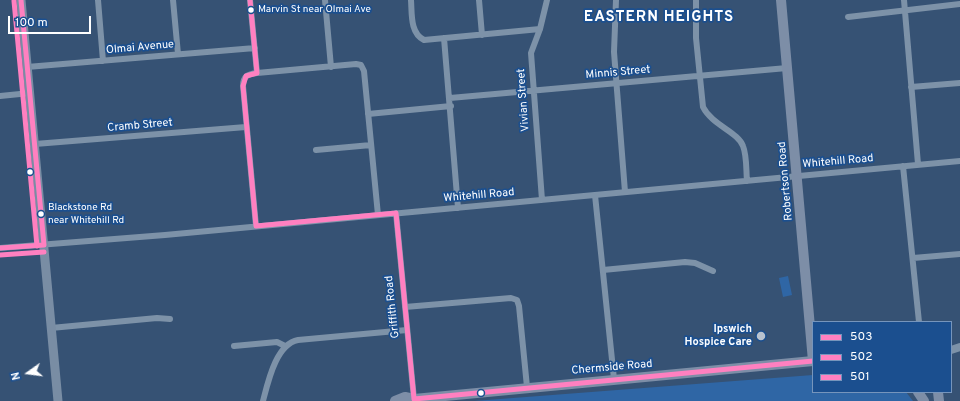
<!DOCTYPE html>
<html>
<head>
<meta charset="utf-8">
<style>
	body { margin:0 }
	#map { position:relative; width:960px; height:401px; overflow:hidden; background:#365274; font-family:Overpass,sans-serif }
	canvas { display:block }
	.legend { position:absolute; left:812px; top:321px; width:140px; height:72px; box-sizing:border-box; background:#1b4f8f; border:1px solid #7695bc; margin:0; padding:5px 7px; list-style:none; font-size:12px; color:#fff }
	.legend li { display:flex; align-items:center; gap:8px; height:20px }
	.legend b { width:20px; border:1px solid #7695bc }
	.north { position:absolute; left:8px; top:353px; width:40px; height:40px; -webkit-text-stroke:3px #1b4f8f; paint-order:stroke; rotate:256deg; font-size:11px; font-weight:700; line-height:16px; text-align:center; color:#fff }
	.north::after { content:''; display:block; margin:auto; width:14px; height:18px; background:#fff; clip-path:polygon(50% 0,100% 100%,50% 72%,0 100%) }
	.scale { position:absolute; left:8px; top:16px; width:83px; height:18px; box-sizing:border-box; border:2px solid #fff; border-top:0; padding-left:5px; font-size:12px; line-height:14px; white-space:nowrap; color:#fff; -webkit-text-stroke:3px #1b4f8f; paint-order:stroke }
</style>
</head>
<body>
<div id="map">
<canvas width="960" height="401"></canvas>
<ul class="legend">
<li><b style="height:5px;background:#ff80c0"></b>503</li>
<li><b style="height:5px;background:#ff80c0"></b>502</li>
<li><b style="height:5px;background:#ff80c0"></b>501</li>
</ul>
<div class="north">N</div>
<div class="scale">100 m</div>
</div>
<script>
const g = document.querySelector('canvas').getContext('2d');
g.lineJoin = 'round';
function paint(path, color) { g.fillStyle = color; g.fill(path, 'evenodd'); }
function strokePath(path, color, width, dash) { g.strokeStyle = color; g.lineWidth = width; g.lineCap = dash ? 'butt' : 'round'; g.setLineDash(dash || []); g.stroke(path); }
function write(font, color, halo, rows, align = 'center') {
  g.font = font + ' Overpass,sans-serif'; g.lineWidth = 3.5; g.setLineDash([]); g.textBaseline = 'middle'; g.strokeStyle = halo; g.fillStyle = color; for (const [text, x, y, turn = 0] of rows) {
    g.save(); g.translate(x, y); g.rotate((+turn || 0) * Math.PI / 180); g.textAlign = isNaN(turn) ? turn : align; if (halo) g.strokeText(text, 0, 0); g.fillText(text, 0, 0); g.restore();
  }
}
const green = new Path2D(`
	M788,276l4,19 -9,2 -4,-19z
	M813,375v17h93l7,9h-439z`);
const minor = new Path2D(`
	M98,0l5,61
	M173,0l5,54
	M250,0l7,73
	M325,0l6,67
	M411,0c1,14 -1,33 13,40l116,-11
	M479,0l3,35
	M616,0l-2,52 11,140
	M696,0v38l7,69c9,18 35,25 40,39 4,10 3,24 4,35
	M904,0l14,164
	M848,17l112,-13
	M444,38l14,170
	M27,67l228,-19
	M911,87l49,-4
	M0,96l30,-3
	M450,98l337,-30
	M368,114l83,-8
	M35,144l211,-17
	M316,150l55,-5
	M903,166l16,156
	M595,195l19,184
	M542,200l-11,-147 9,-24 7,-29
	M396,213l18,186
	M256,226l-13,-140c0,-10 5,-12 14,-13l99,-9 5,1 3,6 14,144
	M0,248l165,-13 795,-74
	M913,258l47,-4
	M603,270l82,-8 10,1 18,8
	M405,307l106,-9 6,2 2,6 8,81
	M51,328l106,-10 13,1
	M234,346l43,-4 8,4
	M263,401c5,-19 13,-57 35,-61l109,-10`);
const tertiary = new Path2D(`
	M951,350l9,-3`);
const secondary = new Path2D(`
	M21,0l37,401`);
const primary = new Path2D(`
	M781,0l32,361
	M918,392l6,9
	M938,392l1,9
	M395,401l10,-4 9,2 399,-38`);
const bus1 = new Path2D(`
	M250,0l7,73
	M396,213l18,186
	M256,226l-13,-140 3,-10 11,-3
	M256,226l140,-13
	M414,399l399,-38`);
const bus2 = new Path2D(`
	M21,0l23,245
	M0,248l44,-3`);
const bus3 = new Path2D(`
	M14,1l23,245
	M0,255l44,-3`);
const markers = [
	[251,10,3.5,"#fff"],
	[30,172,3.5,"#fff"],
	[41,214,3.5,"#fff"],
	[761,336,5,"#b9c2ce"],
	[481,393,3.5,"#fff"]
];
const busNames = [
	["Marvin St near Olmai Ave",258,10],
	["Blackstone Rd",48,208],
	["near Whitehill Rd",48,221]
];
const streetNames = [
	["Olmai Avenue",140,48,-5],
	["Minnis Street",618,73,-5],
	["Vivian Street",524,100,-94],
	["Cramb Street",140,126,-5],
	["Whitehill Road",838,162,-5],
	["Robertson Road",786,181,-95],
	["Whitehill Road",479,196,-5],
	["Griffith Road",393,307,-96],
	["Chermside Road",612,368,-5]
];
const poiNames = [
	["Ipswich",752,330],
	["Hospice Care",752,343]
];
const districtNames = [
	["EASTERN HEIGHTS",659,18]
];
paint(green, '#2f66a5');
strokePath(minor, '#7d92a8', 6);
strokePath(tertiary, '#7d92a8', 8);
strokePath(secondary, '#798da4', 9);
strokePath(primary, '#7d8ea7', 10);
strokePath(bus1, '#ff80c0', 5);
strokePath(bus2, '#ff80c0', 5);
strokePath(bus3, '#ff80c0', 5);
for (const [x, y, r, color] of markers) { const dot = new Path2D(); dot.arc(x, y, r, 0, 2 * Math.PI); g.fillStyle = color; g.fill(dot); strokePath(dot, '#1b4f8f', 1.5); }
write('10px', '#fff', '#1b4f8f', busNames, 'left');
write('11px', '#fff', '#1b4f8f', streetNames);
write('bold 11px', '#fff', '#1b4f8f', poiNames, 'right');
g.letterSpacing = '1px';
write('bold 15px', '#fff', '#1b4f8f', districtNames);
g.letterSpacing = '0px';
</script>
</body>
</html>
